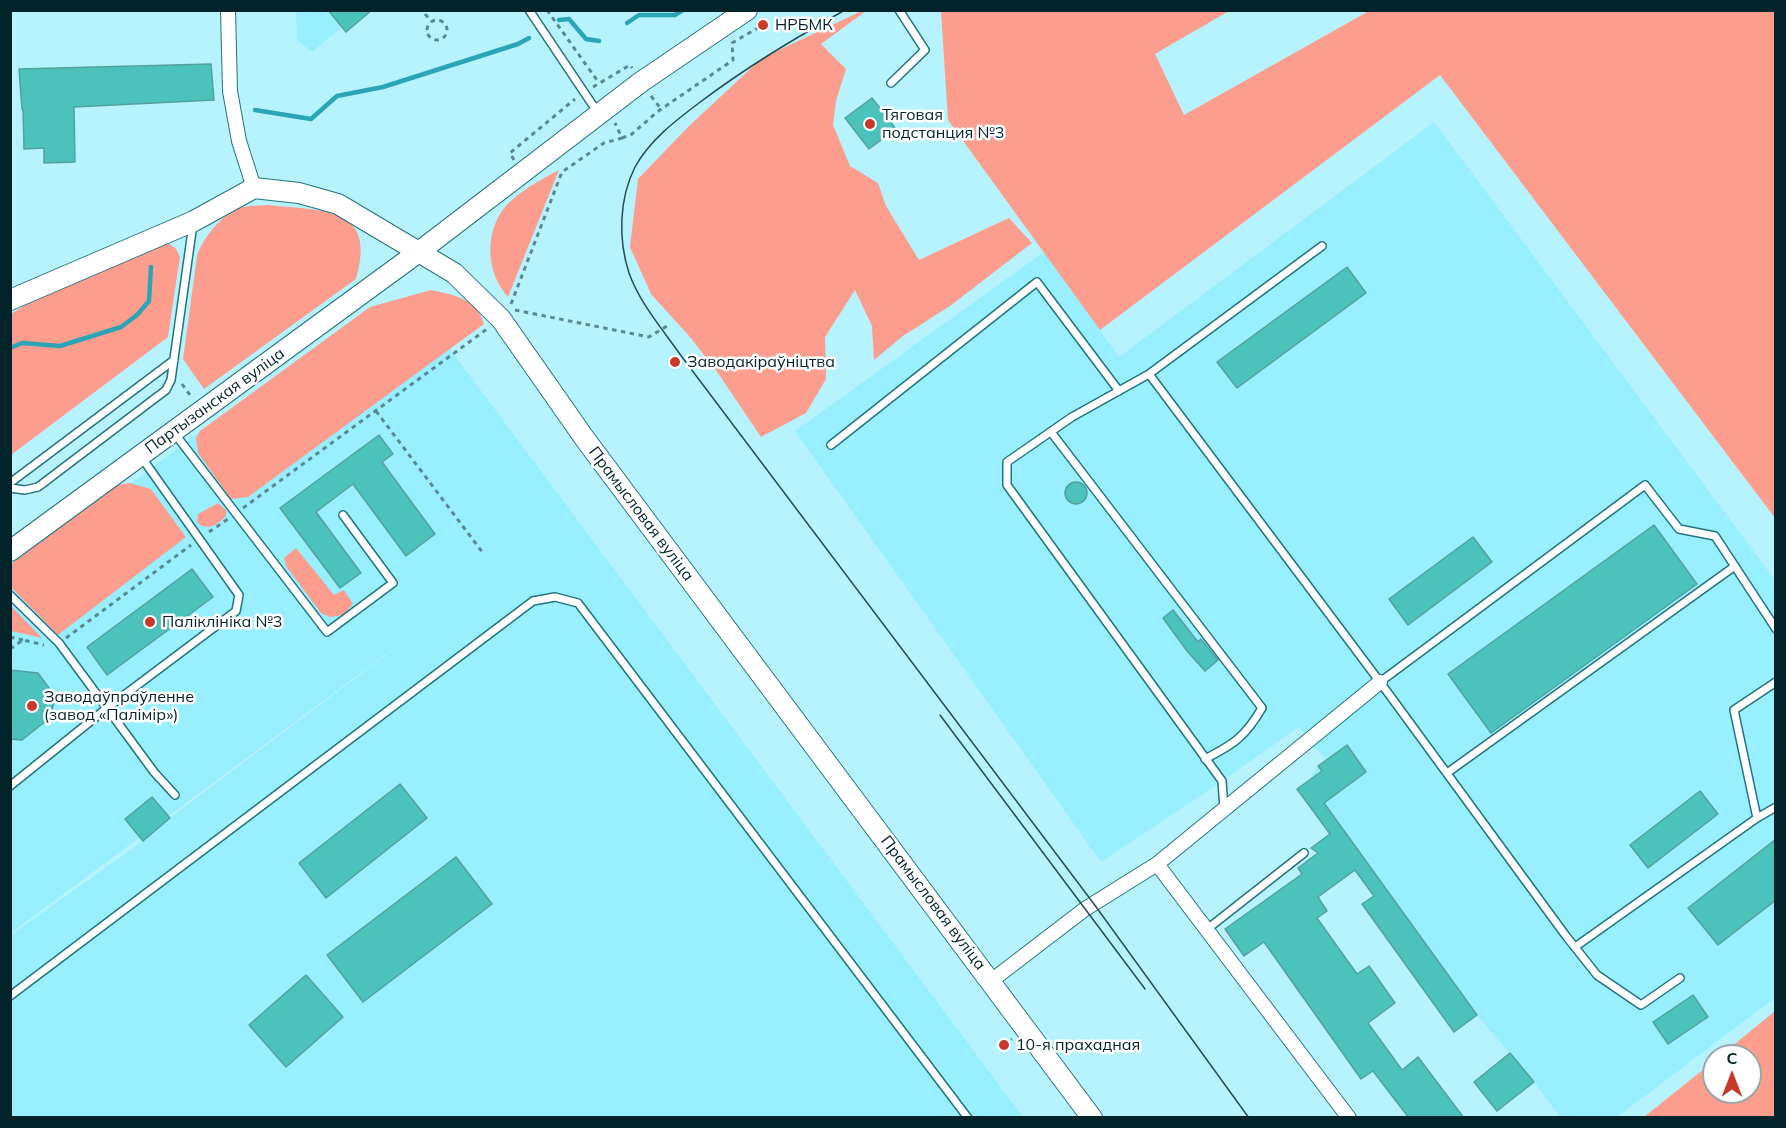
<!DOCTYPE html>
<html>
<head>
<meta charset="utf-8">
<style>
	body { margin:0 }
	#map { position:relative; width:1786px; height:1128px; overflow:hidden; background:#b7f3fe; font-family:Mulish,sans-serif }
	canvas { display:block }
	.frame { position:absolute; inset:0; border:12px solid #022329; pointer-events:none }
	.north { position:absolute; left:1702px; top:1044px; width:60px; height:60px; box-sizing:border-box; background:#fff; border:2px solid #9aa7a9; border-radius:50%; rotate:0deg; font-size:16px; font-weight:700; line-height:24px; text-align:center; color:#022329 }
	.north::after { content:''; display:block; margin:auto; width:21px; height:27px; background:#c73a2a; clip-path:polygon(50% 0,100% 100%,50% 72%,0 100%) }
</style>
</head>
<body>
<div id="map">
<canvas width="1786" height="1128"></canvas>
<div class="frame"></div>
<div class="north">С</div>
</div>
<script>
const g = document.querySelector('canvas').getContext('2d');
g.lineJoin = 'round';
function paint(path, color) { g.fillStyle = color; g.fill(path, 'evenodd'); }
function strokePath(path, color, width, dash) { g.strokeStyle = color; g.lineWidth = width; g.lineCap = dash ? 'butt' : 'round'; g.setLineDash(dash || []); g.stroke(path); }
function write(font, color, halo, rows, align = 'center') {
  g.font = font + ' Mulish,sans-serif'; g.lineWidth = 5; g.setLineDash([]); g.textBaseline = 'middle'; g.strokeStyle = halo; g.fillStyle = color; for (const [text, x, y, turn = 0] of rows) {
    g.save(); g.translate(x, y); g.rotate((+turn || 0) * Math.PI / 180); g.textAlign = isNaN(turn) ? turn : align; if (halo) g.strokeText(text, 0, 0); g.fillText(text, 0, 0); g.restore();
  }
}
const built = new Path2D(`
	M296,11h76l-26,21 -4,-5 -30,25 -15,-12z
	M1434,122l341,458v418l-158,119h-57l-26,-35 -57,-67 -169,-234 10,-15 8,-6 -27,-33 -84,59 -114,76 -306,-431 249,-179 75,105z
	M417,305l156,209 450,603h-1012v-182l132,-94 27,-23 289,-218 -448,333v-359l200,-151 159,-116z`);
const green = new Path2D(`
	M864,10l2,1 -45,33 25,25 -10,32 -3,24 17,41 28,17 8,23 33,54 90,-42 23,25 -82,63 -47,30 -29,24 -2,-34 -17,-36 -30,47 1,42 -20,34 -45,24 -43,-64 -28,-36 -39,-43 -21,-47 8,-68 50,-52 74,-69z
	M941,11h288l-74,43 29,61 185,-104h406v507l-335,-443 -340,255 -152,-210z
	M559,170l-51,127c-22,-24 -24,-64 -3,-90 14,-16 35,-27 54,-37z
	M268,205c53,6 110,0 88,74l-152,110 -21,-30 14,-103c6,-18 24,-41 43,-48 8,-3 20,-2 28,-3z
	M165,243c9,2 12,6 15,14l-12,80 -157,118v-141l21,-13z
	M431,290c22,5 46,8 53,34l-236,173 -17,2 -33,-46 -2,-15 4,-7 170,-124z
	M130,483l21,6 35,48 -128,98 -47,-48v-23l106,-79z
	M218,503l8,7v6c-9,9 -19,16 -29,6l1,-8z
	M296,548l38,47 10,-5 9,14 -10,11 -13,2 -9,-4 -35,-47 -2,-8z
	M11,606l31,32 -31,-7z
	M1775,1011v106h-131l70,-56v31h36v-36h-30z`);
const stream = new Path2D(`
	M559,20l10,-1 17,20 13,2
	M627,23l12,-8h36l8,-5
	M255,110l56,9 26,-23 46,-9 135,-43 11,-6
	M10,348l12,-5 38,3 61,-19 16,-12 12,-14 2,-34`);
const building = new Path2D(`
	M328,10h44l-26,22z
	M211,64l3,36 -140,7 1,55 -31,1v-15l-20,1 -1,-40h-1l-3,-40z
	M872,98l24,31 -27,20 -24,-31z
	M1347,267l19,26 -129,95 -20,-26z
	M379,435l14,19 -11,8 53,72 -29,22 -53,-72 -37,28 45,61 -21,15 -60,-80z
	M1065 493a11 11 0 1 1 22 0a11 11 0 1 1-22 0Z
	M1654,525l43,59 -206,149 -43,-59z
	M1473,537l19,25 -84,63 -19,-26z
	M192,569l21,28 -106,78 -20,-28z
	M1173,610l25,32 3,-3 17,21 -13,11 -18,-20 -24,-33z
	M10,670l28,3 17,23 -4,21 -29,23 -12,-1z
	M1347,745l19,27 -42,31 153,212 -23,17 -92,-128 12,-8 -19,-26 -37,27 9,14 -10,7 40,56 12,-8 26,37 -27,20 34,47 16,-13 46,61h-55l-36,-47 -12,8 -97,-137 -20,14 -19,-27 77,-55 -4,-6 20,-15 -7,-5 19,-14 -33,-45 25,-18 -4,-5z
	M400,784l27,34 -101,80 -27,-35z
	M1700,791l18,23 -70,54 -18,-23z
	M152,797l18,21 -27,23 -18,-22z
	M1776,839v61l-58,45 -30,-37z
	M456,857l36,47 -129,98 -36,-47z
	M306,975l37,42 -57,50 -37,-42z
	M1693,995l15,22 -40,27 -15,-22z
	M1510,1053l24,29 -37,29 -23,-29z`);
const path = new Path2D(`
	M547,10l52,73
	M425,14l6,7
	M427 30a10 10 0 1 1 20 0a10 10 0 1 1-20 0Z
	M593,87l37,-22 2,3
	M651,96l10,13
	M622,138l10,-4 25,-22 76,-52 -1,-17 31,-18 -3,-5
	M514,160l-4,-7 65,-54
	M511,304l51,-132 42,-29 18,-5 -7,-15
	M515,310l134,27 18,-11
	M182,384l10,14
	M376,411l107,142
	M243,508l244,-179
	M209,532l19,-13
	M10,637l13,3
	M66,638l125,-93
	M10,649l13,-9 21,5
	M1004,1045l8,-6`);
const lane = new Path2D(`
	M529,10l69,103
	M891,83l34,-33 -26,-40
	M1322,246l-173,128 231,308 186,254 31,39 44,30 39,-27
	M1149,374l-77,43 -65,45v23l215,296 2,28
	M1051,432l211,276c-17,29 -28,36 -57,51
	M175,434l152,198 66,-49 -50,-68
	M831,445l206,-163 82,109
	M10,483l164,-123
	M10,488l15,2 13,-3 128,-97 5,-10 22,-156
	M10,595l49,48 48,65 129,-97 3,-16 -97,-137
	M1380,682l265,-197 34,44 36,7 61,93
	M1447,773l288,-207
	M10,786l97,-78 47,64 21,23
	M1757,818l19,-11
	M1206,930l98,-77
	M1575,947l182,-129 -23,-108 42,-28
	M10,996l523,-395 22,-4 23,6 390,515`);
const street = new Path2D(`
	M228,10l2,81 9,50 15,47
	M1157,864l192,254
	M991,981l94,-72 72,-45 223,-182`);
const secondary = new Path2D(`
	M10,300l184,-79 60,-33 45,5 39,11 116,69 47,46 84,120 507,679
	M10,551l410,-300 221,-169 106,-72`);
const tram = new Path2D(`
	M845,10c-51,29 -100,58 -146,93 -24,18 -49,37 -64,64 -16,32 -17,72 -6,106 11,31 35,58 53,84l412,547 155,214
	M940,715l205,274`);
const markers = [
	[763,25,6,"#c73a2a"],
	[870,124,6,"#c73a2a"],
	[675,362,6,"#c73a2a"],
	[150,622,6,"#c73a2a"],
	[32,706,6,"#c73a2a"],
	[1004,1045,6,"#c73a2a"]
];
const poiNames = [
	["НРБМК",775,25],
	["Тяговая",882,115],
	["подстанция №3",882,133],
	["Заводакіраўніцтва",687,362],
	["Паліклініка №3",162,622],
	["Заводаўпраўленне",44,697],
	["(завод «Палімір»)",44,715],
	["10-я прахадная",1016,1045]
];
const streetNames = [
	["Партызанская вуліца",215,401,-36],
	["Прамысловая вуліца",641,514,53],
	["Прамысловая вуліца",933,903,53]
];
paint(built, '#97efff');
paint(green, '#fd9d8d');
strokePath(stream, '#2aa5b7', 4.5);
paint(building, '#4cc2bc');
strokePath(building, '#53a19c', 1.5);
strokePath(lane, '#237380', 10);
strokePath(street, '#237380', 16);
strokePath(secondary, '#237380', 22);
strokePath(path, '#5a8890', 3, [4.5, 4.5]);
strokePath(lane, '#fff', 7);
strokePath(street, '#fff', 14);
strokePath(secondary, '#fff', 20);
strokePath(tram, '#264d54', 1.5);
for (const [x, y, r, color] of markers) { const dot = new Path2D(); dot.arc(x, y, r, 0, 2 * Math.PI); g.fillStyle = color; g.fill(dot); strokePath(dot, '#fff', 2); }
write('16px', '#022329', '#fff', poiNames, 'left');
write('16px', '#022329', '#fff', streetNames);
</script>
</body>
</html>
